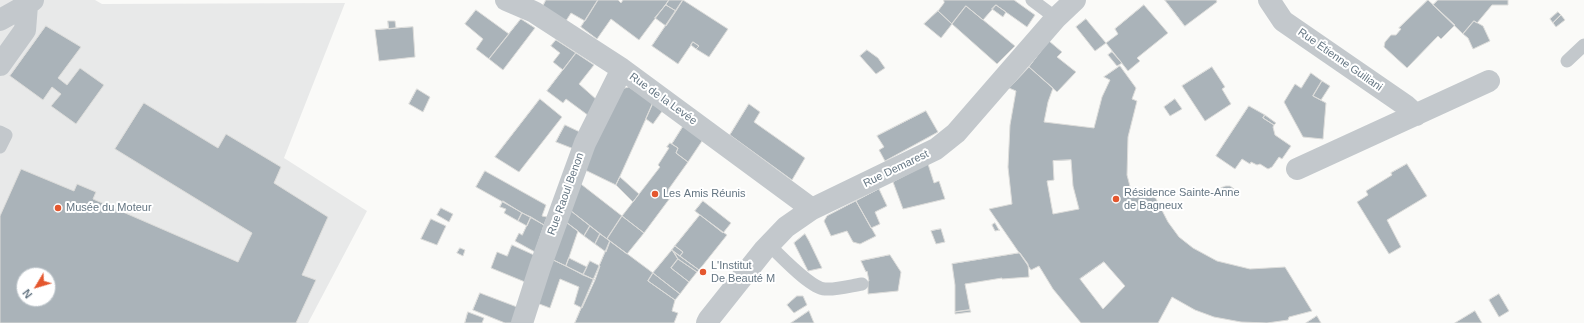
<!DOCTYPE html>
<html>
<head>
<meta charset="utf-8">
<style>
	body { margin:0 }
	#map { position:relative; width:1584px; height:323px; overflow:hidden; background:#fafaf8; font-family:Helvetica,sans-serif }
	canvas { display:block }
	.north { position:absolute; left:16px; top:267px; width:40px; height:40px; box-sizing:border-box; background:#fff; border:1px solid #c1c8cd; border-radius:50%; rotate:232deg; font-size:11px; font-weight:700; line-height:16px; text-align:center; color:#657683 }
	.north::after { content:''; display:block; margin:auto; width:14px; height:18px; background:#e4572e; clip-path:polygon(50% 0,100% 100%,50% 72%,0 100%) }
</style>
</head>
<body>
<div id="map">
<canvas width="1584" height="323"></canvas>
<div class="north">N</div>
</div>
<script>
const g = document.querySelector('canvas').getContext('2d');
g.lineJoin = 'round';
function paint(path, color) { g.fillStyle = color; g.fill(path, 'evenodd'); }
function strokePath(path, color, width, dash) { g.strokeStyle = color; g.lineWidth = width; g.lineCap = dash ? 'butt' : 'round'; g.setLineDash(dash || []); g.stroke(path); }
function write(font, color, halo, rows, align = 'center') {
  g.font = font + ' Helvetica,sans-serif'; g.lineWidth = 4; g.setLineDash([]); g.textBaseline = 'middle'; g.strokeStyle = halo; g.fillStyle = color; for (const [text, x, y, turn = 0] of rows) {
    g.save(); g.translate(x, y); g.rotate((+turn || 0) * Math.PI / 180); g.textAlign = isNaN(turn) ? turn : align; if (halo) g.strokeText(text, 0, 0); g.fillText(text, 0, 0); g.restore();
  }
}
const built = new Path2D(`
	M0,0h95l7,4 243,-1 -61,155 83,53 -59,112h-308zM24,275h24v24h-24z`);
const building = new Path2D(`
	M546,0h52l-13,21 -14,-8 -7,11 -22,-16z
	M598,0h20l3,3 2,-3h46l-30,40 -28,-21 -14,20 -16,-12z
	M669,0h14l-7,11 -10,-6z
	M683,0l45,29 -19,28 -13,-8 3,-3 -6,-4 -15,22 -26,-18z
	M944,0h70l21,15 -8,12 -31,-22 -13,15 -17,-14 -14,18 -14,-13 6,-8z
	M1165,0h51l1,2 -32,24z
	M1428,0l27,25 -14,14 -3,-3 -31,32 -23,-21 1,-5 6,-7h5l5,-6 -2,-1z
	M1438,0h70v5h-16l-15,18 -3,-2 -11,13 -30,-29z
	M666,5l10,6 -10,15 -11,-8z
	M996,5l10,7 -3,5 -11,-8z
	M1144,5l24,28 -31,25 3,3 -12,10 -22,-28 12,-9 -3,-5z
	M966,6l49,40 -18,18 -45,-40z
	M476,10l33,24 -20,25 -13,-10 7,-10 -18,-15z
	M938,11l14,13 -11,14 -17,-14z
	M1558,12l3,3 -8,8 -3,-4z
	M1561,15l4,5 -9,7 -3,-4z
	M521,19l14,9 -32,42 -14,-11z
	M1086,19l20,24 -11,8 -19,-24z
	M388,21h7l1,7 -7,1z
	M1474,21l9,5 7,15 -17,8 -5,-11 -5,-4z
	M46,26l35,21 -23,31 9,7 13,-17 24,17 -28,39 -25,-18 10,-12 -9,-7 -9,13 -33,-24z
	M413,27l2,30 -36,4 -4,-31z
	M556,40l20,13 -13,17 -10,-8 7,-9 -9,-7z
	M1049,41l13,11 -5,5 19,15 -19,20 -28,-25z
	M693,42l6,4 -3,3 -5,-4z
	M867,50l11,8 7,10 -9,6 -16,-18z
	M1112,52l10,11 -5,3 -9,-11z
	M576,53l18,12 -15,19 18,16 -8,16 -23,-17 -3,4 -16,-12z
	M1120,66l16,22 -4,11 5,2 -9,36 -1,38 5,19 19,-5 17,33 11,15 14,11 24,13 33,8 35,-2 27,44 -23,6 -1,3 -21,3 -26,-1 -27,-5 -19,-7 -23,-13 -14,26h-77l-28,-34 -14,-23 -8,4 -42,-61 23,-5 -4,-37 2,-42 6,-34 -7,-3 20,-21 24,21 -5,14 -4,20 50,6 8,-31 8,-17 -6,-3zM1071,160l2,26 6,23 -26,5 -6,-33 7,-1 -1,-19zM1104,262l21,24 -22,23 -23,-30z
	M1212,67l13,20 -3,2 9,15 -26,17 -23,-35z
	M1311,73l11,8 -9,15 13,7 -3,36 -20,-2 -19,-35 11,-18 6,4z
	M1322,81l8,5 -9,14 -8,-4z
	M629,87l24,16 -37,82 -33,-16 36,-79z
	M417,89l13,8 -7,15 -14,-8z
	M540,99l22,18 -43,55 -24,-15z
	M1175,99l7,10 -12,7 -6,-9z
	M144,103l74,45 8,-14 55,33 -7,16 54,34 -26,58 14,5 -20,43h-296v-107l21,-47 53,22 3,-7 19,8 -3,7 145,63 14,-29 -137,-84zM24,275h24v24h-24z
	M653,103l10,7 -10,14 -7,-5z
	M749,104l11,8 -6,10 51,36 -13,22 -62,-45z
	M1249,106l16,9 -2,3 11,7 -1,2 2,8 16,11 -9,13 -3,-2 -7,10 -4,2 -8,-5 -3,1 -6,-3 -1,2 -8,-5 -7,10 -19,-13z
	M926,111l12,21 -53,29 -6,-11 5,-3 -7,-11z
	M1265,115l11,8 -2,2 -11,-7z
	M565,125l17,8 -8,16 -18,-7z
	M684,125l20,13 -16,24 -12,-9 2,-5 -6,-4z
	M670,143l8,5 -2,5 12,9 -20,28 5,4 -29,39 -22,-17 38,-49 -2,-2 11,-17 -2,-1z
	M928,164l6,19 5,-2 6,18 -42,10 -10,-27z
	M1407,164l20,32 -40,24 14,27 -12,7 -32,-52 11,-7 -2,-4 26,-16 -1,-2z
	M485,171l61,34 -4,11 5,1 -3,8 -68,-38z
	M620,177l19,17 -6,8 -17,-17z
	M577,181l45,35 -15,23 -41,-32z
	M1226,186h4l7,5 -9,5 -7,-8z
	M879,189l8,17 -12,6 5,12 -9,4 -15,-27z
	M503,201l19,12 -4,8 -14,-8 2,-4 -6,-2z
	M703,201l28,22 -8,10 -28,-22z
	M856,201l20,35 -16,8 -7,-2 -6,-11 -16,5 -7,-15 3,-5z
	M566,207l24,19 -6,10 -22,-17z
	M441,208l12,6 -4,8 -12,-7z
	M522,213l9,4 -4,9 -9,-5z
	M700,215l27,20 -28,35 -19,-14 3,-4 -8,-6z
	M622,216l22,17 -17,21 -20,-15z
	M531,217l13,8 -9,27 -20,-11 4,-8 3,2z
	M431,219l15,7 -9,19 -16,-6z
	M562,219l16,12 -12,35 -17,-8z
	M995,223l4,7h1l-5,1 -3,-6z
	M590,226l10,8 -5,10 -11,-8z
	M941,229l4,13 -9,2 -5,-13z
	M600,234l10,7 -4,11 -11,-8z
	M805,234l4,7 13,27 -14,3 -14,-28z
	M610,241l43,32 -5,8 27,19 -3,11 6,2 -4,10h-99z
	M512,245l22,10 -9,27 -34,-14 6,-16 10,4z
	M675,246l8,6 -3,4 -8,-6z
	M460,248l5,2 -2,6 -6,-3z
	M672,250l6,9 -7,9 18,14 -9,12 -27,-21z
	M674,252l25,18 -2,2 -19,-13z
	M1020,253l8,11 1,13 -27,2v-1l-37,6 5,26 -15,2v-27l-3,-21z
	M890,255l11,17 -3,19 -30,3v-13h1l-2,-10 -1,1 -5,-11z
	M549,258l46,22 -13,28 -8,-4 5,-17 -19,-8 -10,29 -16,-6z
	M569,258l18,9 -4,8 -17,-9z
	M678,259l19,13 -8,10 -18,-14z
	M590,261l10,5 -5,14 -12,-5z
	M653,273l27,21 -5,6 -27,-19z
	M480,293l37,14 -5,16h-7l-32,-13z
	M1499,294l10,17 -10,6 -10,-17z
	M797,296h6l4,9 -13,8 -7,-8z
	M970,310l1,2 -16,2v-2z
	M809,311l5,12h-23z
	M1475,311l7,12h-27z
	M468,312l16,6 -2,5h-17z
	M1317,316l4,7h-15z`);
const service = new Path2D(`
	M1032,0l24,18
	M1567,61l17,-16
	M0,132l6,3 -6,12
	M769,245c12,11 41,43 56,44 11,1 25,-3 37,-5`);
const minor = new Path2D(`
	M506,0l28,12 88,57 190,140
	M1269,0l14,21 122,84 11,10
	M0,20l27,-15 6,-5
	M0,65l25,-35 2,-25
	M1297,169l192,-88
	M522,323l18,-56 45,-124 37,-74
	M707,323l2,-4 55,-69 22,-23 26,-18 124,-60 20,-16 100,-115 19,-18`);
const markers = [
	[655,194,4,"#e4572e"],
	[1116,199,4,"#e4572e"],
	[58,208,4,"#e4572e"],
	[703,272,4,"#e4572e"]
];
const streetNames = [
	["Rue Étienne Guiliani",1340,60,35],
	["Rue de la Levée",663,99,36],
	["Rue Demarest",896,169,-26],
	["Rue Raoul Benon",566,194,-70]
];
const poiNames = [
	["Résidence Sainte-Anne",1124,193],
	["de Bagneux",1124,206],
	["Les Amis Réunis",663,194],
	["Musée du Moteur",66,208],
	["L'Institut",711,266],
	["De Beauté M",711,279]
];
paint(built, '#e8e9e9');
paint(building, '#aab3b9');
strokePath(building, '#dcdcda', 1);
strokePath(service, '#c3c8cc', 13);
strokePath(minor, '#c3c8cc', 22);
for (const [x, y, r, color] of markers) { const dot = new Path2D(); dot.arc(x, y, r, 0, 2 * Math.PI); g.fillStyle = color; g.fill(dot); strokePath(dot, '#fff', 1.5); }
write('11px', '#657683', '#fff', streetNames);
write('11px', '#657683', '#fff', poiNames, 'left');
</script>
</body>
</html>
